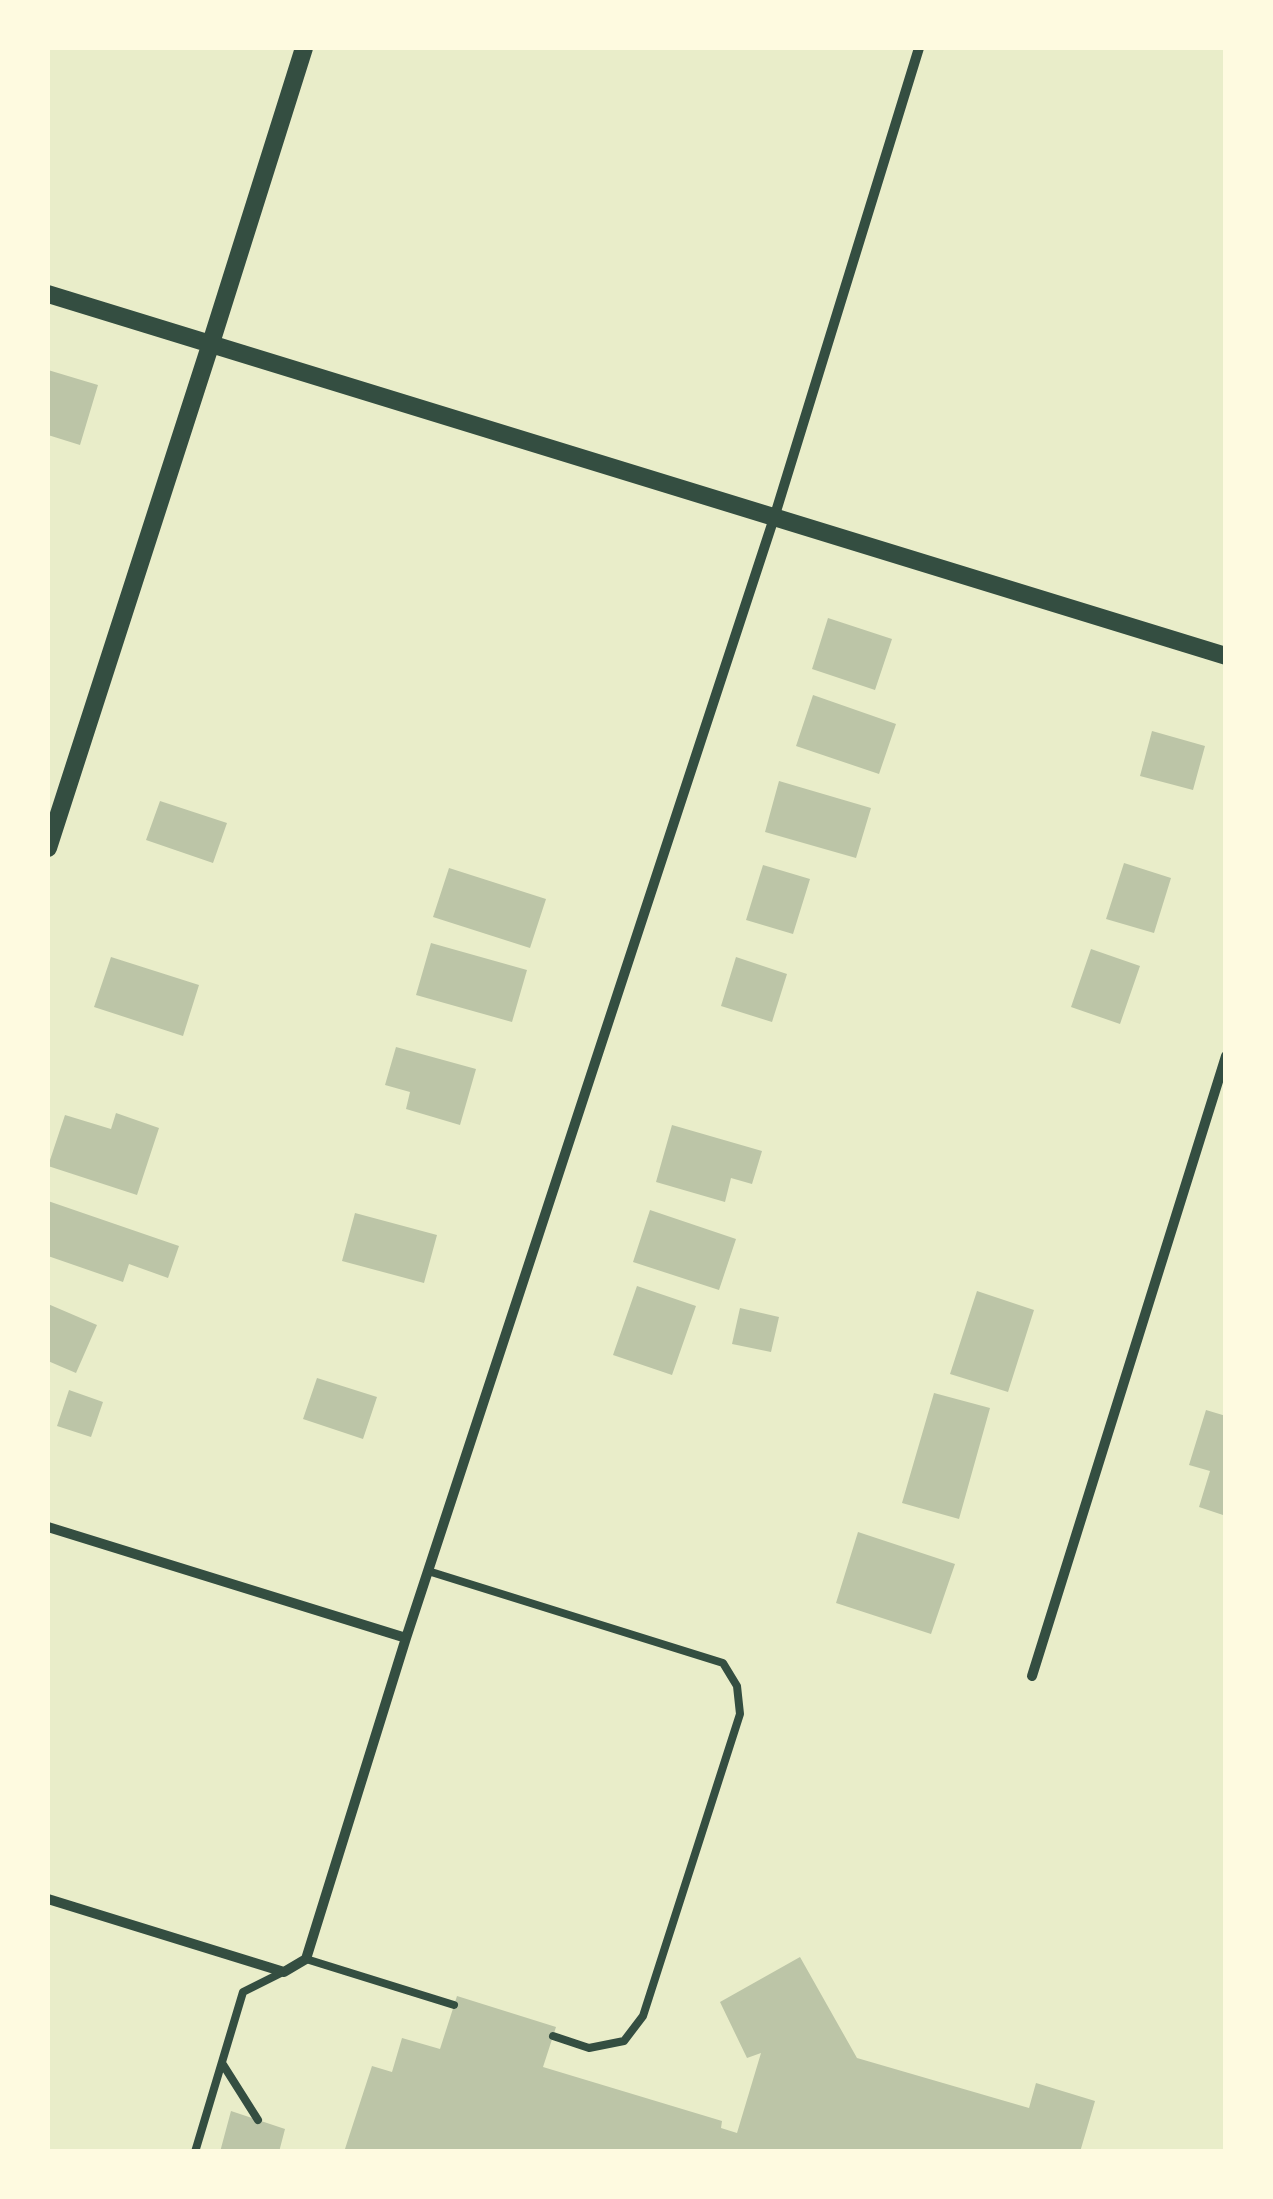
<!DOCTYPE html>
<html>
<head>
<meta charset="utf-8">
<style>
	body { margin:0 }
	#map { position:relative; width:1273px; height:2199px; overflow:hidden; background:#e9edc9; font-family:"Varela Round",sans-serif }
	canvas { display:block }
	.frame { position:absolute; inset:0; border:50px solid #fefae0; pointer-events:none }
</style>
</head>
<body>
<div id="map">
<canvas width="1273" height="2199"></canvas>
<div class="frame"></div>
</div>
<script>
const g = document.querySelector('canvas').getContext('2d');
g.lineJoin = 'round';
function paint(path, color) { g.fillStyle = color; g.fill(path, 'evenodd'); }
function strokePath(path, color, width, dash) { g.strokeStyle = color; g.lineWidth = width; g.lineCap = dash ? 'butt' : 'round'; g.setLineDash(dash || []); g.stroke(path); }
const building = new Path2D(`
	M48,370l50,15 -18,60 -32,-10z
	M828,618l64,21 -17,51 -63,-21z
	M813,695l83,29 -17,50 -83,-28z
	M1152,731l53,15 -12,44 -53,-14z
	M779,781l92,27 -15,50 -91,-26z
	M160,801l67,22 -14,40 -67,-23z
	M1124,863l47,15 -17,55 -48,-14z
	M763,865l47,14 -17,55 -47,-14z
	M449,868l97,31 -16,49 -97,-31z
	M431,943l96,27 -15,52 -96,-27z
	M1091,949l49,17 -20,58 -49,-17z
	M111,957l88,28 -16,51 -89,-29z
	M736,957l51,17 -15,48 -51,-16z
	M396,1047l80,22 -16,56 -54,-16 4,-17 -25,-7z
	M116,1113l43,15 -22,67 -89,-29 17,-51 46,14z
	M672,1125l90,26 -10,33 -21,-6 -6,24 -69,-20z
	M48,1201l131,45 -11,32 -39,-14 -6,18 -75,-26z
	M650,1210l86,29 -17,51 -86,-28z
	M355,1213l82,22 -13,48 -82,-22z
	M637,1286l59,20 -24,69 -59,-20z
	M977,1291l57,19 -26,82 -58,-18z
	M48,1304l49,21 -21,48 -28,-12z
	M740,1308l39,9 -8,35 -39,-8z
	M317,1378l60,19 -14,42 -60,-20z
	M69,1390l34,12 -12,35 -34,-11z
	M934,1393l56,15 -31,111 -57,-16z
	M1206,1410l20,6v100l-27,-9 11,-36 -21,-6z
	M858,1532l97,32 -24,70 -95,-31z
	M800,1957l57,101 172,50 7,-25 59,18 -15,51h-736l28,-86 20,6 10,-34 38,11 17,-53 99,31 -13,40 179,54 -1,7 16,5 24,-80 -14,5 -27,-56z
	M231,2111l54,18 -6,23h-59z`);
const service = new Path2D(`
	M428,1571l295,92 14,23 3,28 -97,302 -19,25 -35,7 -36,-12
	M306,1959l148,46
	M222,2063l36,57
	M195,2152l48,-160 40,-20`);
const minor = new Path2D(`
	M48,1527l358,111
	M1032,1676l194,-620
	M48,1899l236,73 22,-13 100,-321 368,-1120 145,-470`);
const tertiary = new Path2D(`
	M48,294l1178,362
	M48,848l163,-505 93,-295`);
paint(building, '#bcc5a7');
strokePath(service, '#344e41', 8);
strokePath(minor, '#344e41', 10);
strokePath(tertiary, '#344e41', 18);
</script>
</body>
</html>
